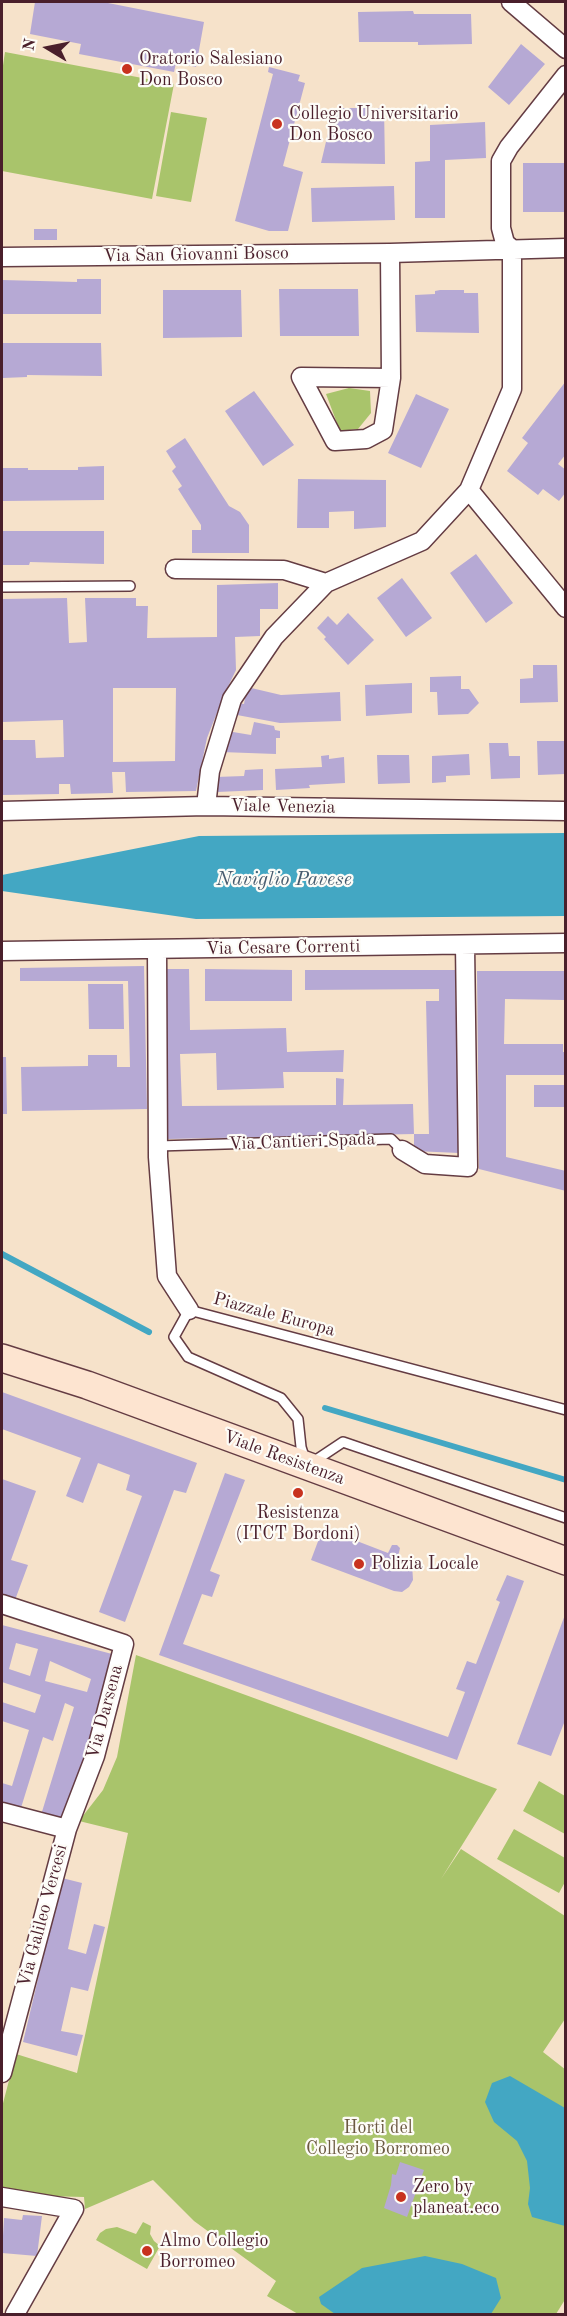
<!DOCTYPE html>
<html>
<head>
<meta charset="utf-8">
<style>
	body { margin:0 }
	#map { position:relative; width:567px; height:2316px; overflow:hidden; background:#f6e2ca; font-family:"Old Standard TT",serif }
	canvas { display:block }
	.frame { position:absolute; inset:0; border:3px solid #4a1f2b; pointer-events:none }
	.north { position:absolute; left:18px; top:18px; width:60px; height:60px; -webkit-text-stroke:4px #fdfcf7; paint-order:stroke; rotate:280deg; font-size:16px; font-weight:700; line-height:24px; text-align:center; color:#4a1f2b }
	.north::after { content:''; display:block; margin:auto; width:21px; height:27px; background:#4a1f2b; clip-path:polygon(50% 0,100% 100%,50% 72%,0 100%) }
</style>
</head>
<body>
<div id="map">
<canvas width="567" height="2316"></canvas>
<div class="frame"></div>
<div class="north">N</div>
</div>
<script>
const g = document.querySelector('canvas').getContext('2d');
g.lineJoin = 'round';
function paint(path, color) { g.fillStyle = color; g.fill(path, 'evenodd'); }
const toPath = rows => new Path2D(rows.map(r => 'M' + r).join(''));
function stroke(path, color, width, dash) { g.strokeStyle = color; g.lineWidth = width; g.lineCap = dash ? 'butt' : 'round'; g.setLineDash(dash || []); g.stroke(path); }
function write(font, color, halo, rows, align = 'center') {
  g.font = font + ' "Old Standard TT",serif'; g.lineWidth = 4.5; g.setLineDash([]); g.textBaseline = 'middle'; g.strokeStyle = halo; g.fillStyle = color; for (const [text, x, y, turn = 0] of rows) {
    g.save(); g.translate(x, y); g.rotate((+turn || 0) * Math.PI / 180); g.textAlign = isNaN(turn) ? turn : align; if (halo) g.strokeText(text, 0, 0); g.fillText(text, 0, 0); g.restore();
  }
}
const green = toPath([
	[5,52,174,84,152,199,2,171,2,72],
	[171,112,207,118,191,202,156,196],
	[349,388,370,391,371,413,358,429,340,431,326,394],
	[136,1655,358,1736,497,1789,441,1879,461,1849,565,1916,565,2019,543,2052,566,2070,566,2298,556,2314,298,2314,267,2296,276,2281,194,2221,153,2180,85,2209,84,2197,2,2195,2,2107,16,2054,77,2073,128,1833,79,1821,103,1790,117,1757],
	[539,1781,565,1796,565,1834,523,1811],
	[514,1829,565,1858,565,1882,559,1893,497,1859],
	[143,2222,151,2226,150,2234,154,2241,160,2246,147,2269,96,2240,100,2233,106,2229,117,2227,136,2234]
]);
const water = toPath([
	[565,833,565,916,196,919,2,891,2,875,199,836],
	[510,2076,565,2108,565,2226,532,2217,528,2204,530,2188,527,2161,517,2141,494,2122,485,2102,492,2083],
	[425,2256,462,2264,496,2278,501,2298,491,2314,335,2314,321,2304,319,2297,362,2268]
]);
const stream = toPath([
	[2,1254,149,1332],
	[325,1408,566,1480]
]);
const building = toPath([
	[35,2,103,2,204,22,196,67,176,63,174,72,79,54,81,44,30,34],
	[413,11,414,14,471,14,472,44,418,45,418,42,359,42,358,12],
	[521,44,545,64,509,105,488,87],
	[269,67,300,75,298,81,305,83,283,166,303,172,288,231,269,231,235,221,273,74,268,72],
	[334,108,384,108,385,164,321,163],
	[485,122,486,158,445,160,445,218,415,218,415,162,430,161,430,125],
	[523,163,566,163,566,212,523,212],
	[394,186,395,220,312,222,311,188],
	[34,229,57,229,57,240,34,240],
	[77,279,101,279,101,314,2,314,2,280,77,282],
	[279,289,358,289,359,336,280,336],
	[163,290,241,290,242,337,163,338],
	[440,290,464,290,464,293,478,293,479,333,416,332,415,295,435,294,435,291],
	[3,343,101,343,102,376,27,375,27,377,3,378],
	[566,381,566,454,558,464,566,470,566,492,559,501,543,489,538,495,507,471,528,443,522,438],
	[254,391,294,445,263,466,225,411],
	[416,394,449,409,421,468,388,453],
	[185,438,229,506,240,512,249,525,249,553,192,553,192,530,201,530,201,525,178,489,182,486,172,471,176,467,166,451],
	[104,466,104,500,3,501,2,468,28,468,28,470,78,470,78,467],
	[298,479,386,480,386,527,354,529,354,511,329,512,329,528,297,528],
	[2,531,104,531,104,564,30,562,29,565,3,565],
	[476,554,513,603,486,623,450,573],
	[402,578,432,618,406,637,377,598],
	[278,583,278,609,260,609,260,636,235,637,236,670,224,695,207,738,196,791,126,792,125,772,112,772,113,793,71,794,70,784,59,784,59,794,2,795,2,740,35,740,36,758,64,757,63,720,2,722,2,599,67,598,69,643,87,642,85,598,136,598,136,606,148,606,147,638,217,637,217,585],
	[113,688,176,688,175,761,113,762],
	[348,613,374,640,348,665,324,639,326,637,317,628,328,616,337,625],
	[533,665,557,665,558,702,520,703,520,679,533,678],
	[461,676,461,689,469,689,479,703,468,714,438,715,437,692,430,692,430,677],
	[412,683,412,713,366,716,365,685],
	[247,687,281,695,340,692,341,721,280,723,237,715,239,703,244,704],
	[254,722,274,726,275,730,280,731,280,738,276,738,276,754,221,752,227,731,251,735],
	[537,741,565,741,565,774,538,775],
	[489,743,508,743,509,756,520,756,520,778,491,779],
	[469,754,470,775,446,776,446,782,432,783,432,756],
	[329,755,329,759,344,757,345,783,309,785,310,788,276,790,275,769,322,767,321,756],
	[377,755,409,755,410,783,378,784],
	[263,769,263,790,217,792,216,777,244,776,245,770],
	[144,966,147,1109,22,1111,21,1067,88,1066,88,1055,117,1055,117,1067,130,1067,128,981,20,981,20,968],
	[165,969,189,969,190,1030,286,1028,287,1052,344,1050,343,1072,283,1072,284,1088,217,1090,216,1053,180,1054,182,1106,336,1105,336,1078,344,1079,343,1105,413,1104,414,1134,168,1139],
	[205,969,292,970,292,1001,205,1001],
	[305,970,455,970,459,1153,414,1151,414,1134,429,1134,426,1001,439,1001,439,989,305,990],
	[477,971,566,971,564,1000,505,999,504,1044,563,1044,563,1052,566,1052,566,1075,506,1075,506,1157,566,1171,566,1191,479,1169],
	[88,984,123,984,124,1029,89,1029],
	[2,1057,6,1057,7,1114,2,1114],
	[534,1085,565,1085,566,1107,534,1107],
	[2,1392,197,1463,186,1493,174,1490,125,1622,99,1612,142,1496,126,1490,130,1475,98,1463,83,1503,66,1496,81,1458,2,1429],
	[225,1473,245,1480,210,1571,220,1575,212,1597,202,1594,183,1644,448,1737,465,1692,456,1689,467,1661,476,1664,500,1602,496,1600,507,1575,524,1581,457,1760,159,1655],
	[2,1479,36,1491,11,1560,28,1565,15,1600,2,1595],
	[323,1528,388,1553,392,1545,397,1545,400,1548,398,1557,412,1564,413,1580,409,1587,402,1592,394,1591,311,1560],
	[566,1612,566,1718,551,1756,517,1744],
	[2,1625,112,1654,99,1714,66,1820,41,1815,74,1707,65,1703,53,1741,43,1737,20,1811,2,1806,2,1783,12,1786,29,1730,2,1721,2,1702,35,1713,41,1695,2,1682],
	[16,1643,38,1649,30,1676,9,1669],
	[50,1661,91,1679,87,1692,45,1681],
	[62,1878,82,1883,68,1949,86,1954,94,1924,105,1927,88,1991,71,1987,61,2031,83,2035,77,2056,23,2042],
	[400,2162,424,2170,407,2217,384,2208,391,2185,392,2174,396,2175],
	[23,2215,42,2216,37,2256,2,2253,4,2218,22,2220]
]);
const lane = toPath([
	[2,587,130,586],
	[158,1146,391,1139,402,1150],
	[566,1410,189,1310,174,1337,188,1357,281,1398,298,1419,301,1447,307,1466,343,1442,566,1518]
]);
const street = toPath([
	[511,2,566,49],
	[512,249,512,389,469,490,566,608],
	[512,249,505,243,501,228,501,161,509,147,566,75],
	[390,253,391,378,383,430,366,439,335,441,301,377,391,378],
	[2,257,390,253,566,248],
	[175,569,284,570,326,583],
	[206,806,210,771,232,699,274,637,326,583,422,541,469,490],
	[2,811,206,806,566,811],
	[157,949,158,1157,167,1276,189,1310],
	[2,951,566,943],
	[402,1150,425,1164,468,1167,465,945],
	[2,1604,124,1644,95,1756,67,1829,2,2073],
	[2,1812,67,1829],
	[2,2197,74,2209,15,2314]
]);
const secondary = toPath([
	[2,1358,87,1385,566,1561]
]);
const markers = [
	[127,69,6,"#c8321e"],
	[277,124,6,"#c8321e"],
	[298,1493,6,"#c8321e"],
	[359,1564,6,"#c8321e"],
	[401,2197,6,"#c8321e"],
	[147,2251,6,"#c8321e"]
];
const poiNames = [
	["Oratorio Salesiano",139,59],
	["Don Bosco",139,80],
	["Collegio Universitario",289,114],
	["Don Bosco",289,135],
	["Resistenza",298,1513,"center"],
	["(ITCT Bordoni)",298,1534,"center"],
	["Polizia Locale",371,1564],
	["Zero by",413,2187],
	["planeat.eco",413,2208],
	["Almo Collegio",159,2241],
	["Borromeo",159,2262]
];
const streetNames = [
	["Via San Giovanni Bosco",196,255,-1],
	["Viale Venezia",283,807,1],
	["Via Cesare Correnti",283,948,-1],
	["Via Cantieri Spada",302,1142,-2],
	["Piazzale Europa",274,1315,15],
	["Viale Resistenza",284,1458,20],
	["Via Darsena",105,1712,-75],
	["Via Galileo Vercesi",43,1916,-75]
];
const parkNames = [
	["Horti del",378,2128],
	["Collegio Borromeo",378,2149]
];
const waterNames = [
	["Naviglio Pavese",284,880]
];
paint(green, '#a9c46b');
paint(water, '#43a7c3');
stroke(stream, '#43a7c3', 6);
paint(building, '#b6a9d4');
stroke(lane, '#643c43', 12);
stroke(street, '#643c43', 21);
stroke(secondary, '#643c43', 30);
stroke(lane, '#fff', 9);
stroke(street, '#fff', 18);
stroke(secondary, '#fde4d0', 27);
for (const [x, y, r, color] of markers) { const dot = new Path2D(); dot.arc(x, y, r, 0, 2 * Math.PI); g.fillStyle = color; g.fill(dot); stroke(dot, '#fdfcf7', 2); }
write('18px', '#4a1f2b', '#fdfcf7', poiNames, 'left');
write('18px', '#4a1f2b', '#fdfcf7', streetNames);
write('18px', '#6b5941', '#fdfcf7', parkNames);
write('italic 20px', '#475c6f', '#fdfcf7', waterNames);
</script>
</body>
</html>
